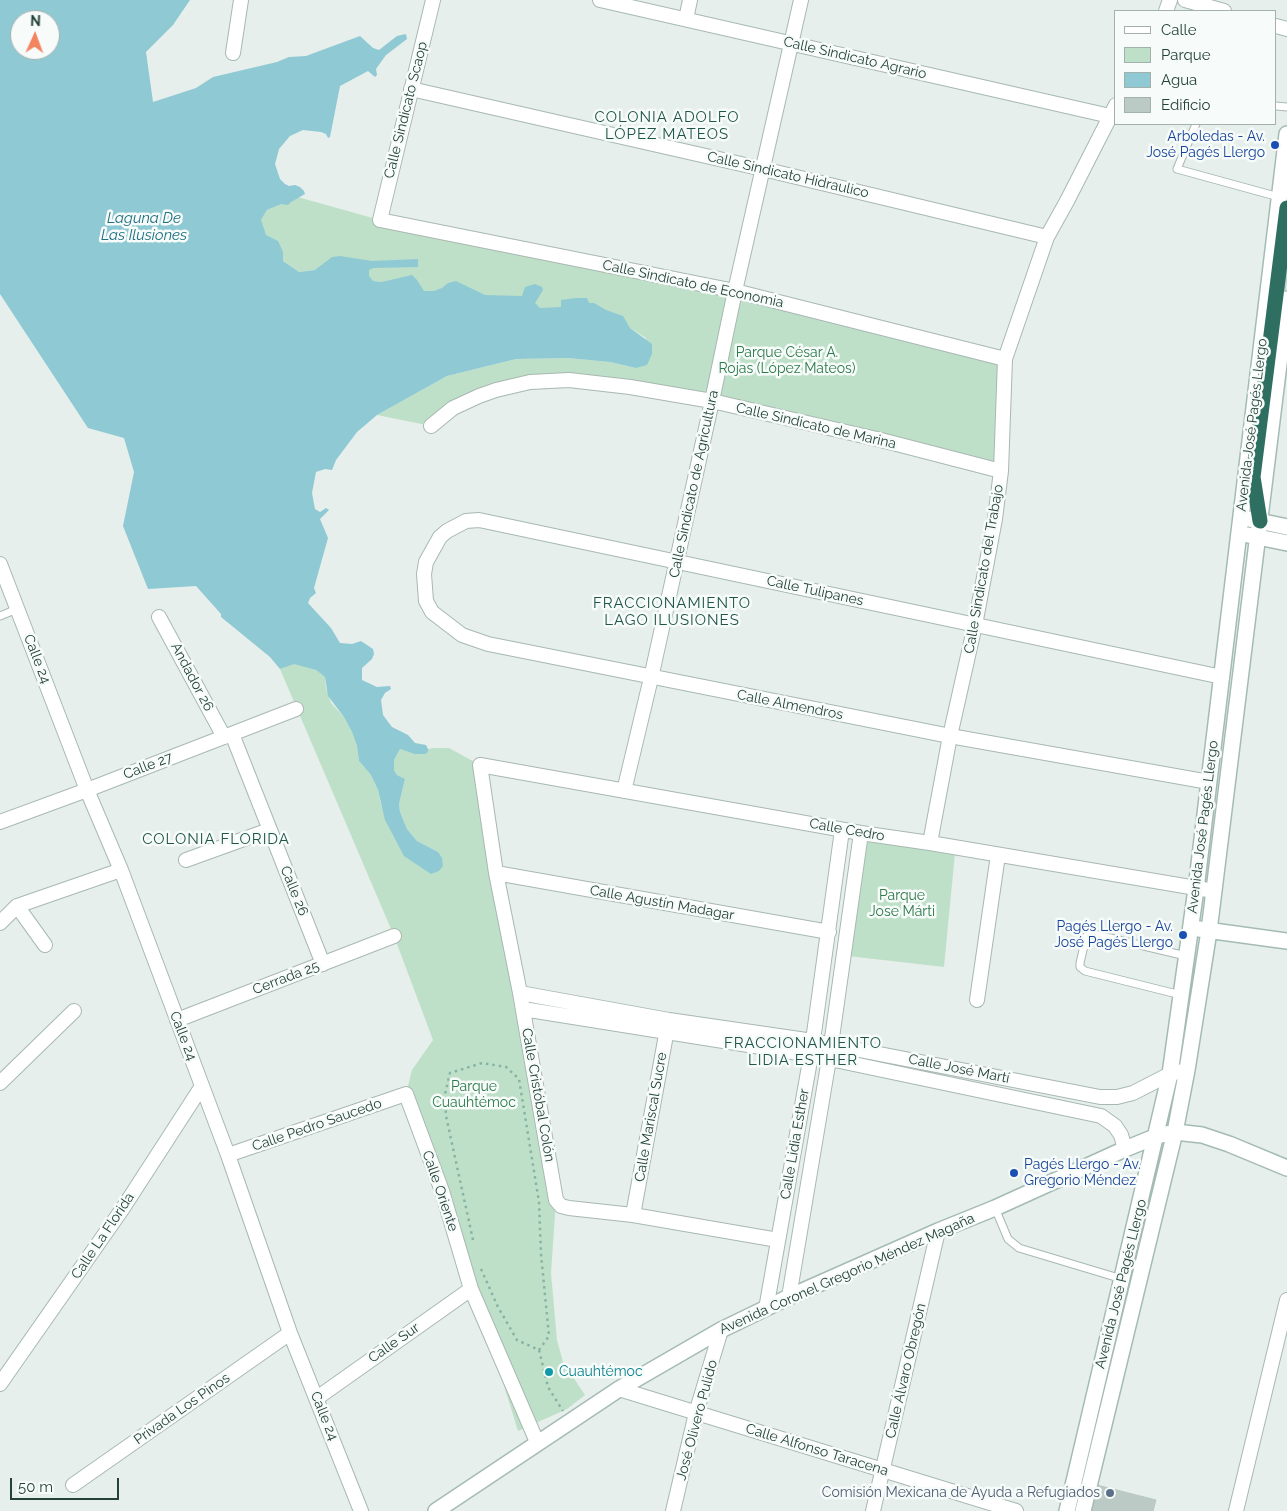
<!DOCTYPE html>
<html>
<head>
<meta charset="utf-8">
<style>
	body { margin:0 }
	#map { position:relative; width:1287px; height:1511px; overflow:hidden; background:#e6efeb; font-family:Raleway,sans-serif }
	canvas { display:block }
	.legend { position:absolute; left:1114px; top:10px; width:162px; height:115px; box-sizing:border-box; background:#f7fbf9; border:1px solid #a3b1ad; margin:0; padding:6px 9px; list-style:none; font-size:15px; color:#24423a }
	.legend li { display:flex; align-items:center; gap:10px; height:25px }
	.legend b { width:25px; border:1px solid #a3b1ad }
	.north { position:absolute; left:10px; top:10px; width:50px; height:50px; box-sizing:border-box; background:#f7fbf9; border:1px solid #a3b1ad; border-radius:50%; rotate:2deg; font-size:14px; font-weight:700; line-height:20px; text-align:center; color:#24423a }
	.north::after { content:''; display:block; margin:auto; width:18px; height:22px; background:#f4845f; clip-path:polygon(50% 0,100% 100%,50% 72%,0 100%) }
	.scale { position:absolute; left:10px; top:1478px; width:109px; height:22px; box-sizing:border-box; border:2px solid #24423a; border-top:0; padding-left:6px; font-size:15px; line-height:18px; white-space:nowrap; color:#24423a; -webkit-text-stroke:4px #f7fbf9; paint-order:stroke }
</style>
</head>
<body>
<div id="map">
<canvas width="1287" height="1511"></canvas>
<ul class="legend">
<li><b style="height:6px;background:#fff"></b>Calle</li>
<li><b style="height:14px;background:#bfe0c8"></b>Parque</li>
<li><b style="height:14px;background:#8ec9d4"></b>Agua</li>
<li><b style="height:14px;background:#bbcac4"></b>Edificio</li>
</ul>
<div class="north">N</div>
<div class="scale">50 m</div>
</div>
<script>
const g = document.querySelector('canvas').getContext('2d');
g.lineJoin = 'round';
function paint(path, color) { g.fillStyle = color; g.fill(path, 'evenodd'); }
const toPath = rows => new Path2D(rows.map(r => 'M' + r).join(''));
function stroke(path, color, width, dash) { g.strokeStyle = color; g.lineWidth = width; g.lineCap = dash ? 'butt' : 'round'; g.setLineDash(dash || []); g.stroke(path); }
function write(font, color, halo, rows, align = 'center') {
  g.font = font + ' Raleway,sans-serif'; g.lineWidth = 5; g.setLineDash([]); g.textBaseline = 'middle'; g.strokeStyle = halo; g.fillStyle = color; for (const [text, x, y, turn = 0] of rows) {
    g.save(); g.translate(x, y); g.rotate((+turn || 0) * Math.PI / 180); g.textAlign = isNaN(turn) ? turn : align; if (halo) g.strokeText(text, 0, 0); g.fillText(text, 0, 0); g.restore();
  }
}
const green = toPath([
	[287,194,380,220,735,291,1005,359,1001,471,630,387,513,386,431,426,377,415,447,376,516,359,568,358,610,362,636,368,646,338,630,328,622,316,540,308,456,289,442,293,424,291,401,284,373,281,315,270,299,272,283,261,261,228,261,220,267,210,272,208],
	[294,663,316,670,325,677,326,688,331,703,344,717,352,732,357,746,359,761,371,775,378,790,381,804,394,837,438,852,417,841,407,829,400,812,399,804,405,779,397,775,394,770,394,760,400,749,411,752,428,752,428,749,434,748,449,748,480,765,556,1200,551,1273,557,1340,563,1362,585,1395,567,1409,518,1431,465,1259,406,1094,412,1070,433,1040,394,936,280,669],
	[862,839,955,853,944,967,848,956]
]);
const water = toPath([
	[0,0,190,0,173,25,146,52,153,102,196,88,213,77,277,62,289,57,306,56,360,36,373,48,379,50,397,36,406,34,407,39,386,55,376,69,377,75,375,77,368,71,340,86,330,137,328,138,326,134,321,132,303,130,290,136,279,149,275,164,280,179,285,184,289,186,295,185,300,187,304,191,305,194,291,202,288,205,281,204,267,210,261,220,266,235,278,241,283,252,283,261,299,272,315,270,332,257,340,256,372,261,418,259,418,267,373,268,369,270,369,276,373,281,382,282,412,275,417,280,424,291,434,291,442,288,448,283,456,281,485,295,522,296,525,287,535,284,542,287,543,290,535,303,540,308,561,307,561,300,576,298,587,298,589,303,594,303,606,310,623,316,630,328,652,344,652,354,647,365,636,368,610,362,568,358,516,359,447,376,377,415,357,432,336,460,332,470,325,469,316,472,312,493,315,509,320,512,326,508,329,510,320,519,328,538,314,588,316,593,310,598,308,603,331,628,340,643,352,644,361,641,373,649,374,654,372,659,362,668,362,680,377,687,390,686,391,689,385,693,381,700,383,715,392,727,408,735,415,743,426,745,428,749,428,752,425,754,415,754,400,749,394,760,394,770,397,775,405,779,399,804,400,812,407,829,417,841,438,852,442,858,443,866,439,871,431,874,404,856,385,820,378,790,371,775,359,761,357,746,352,732,344,717,328,696,325,677,316,670,294,664,280,669,270,657,221,617,221,614,196,586,148,589,123,526,134,472,124,438,88,428,0,294],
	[20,20,50,20,50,50,20,50]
]);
const building = toPath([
	[1097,1485,1156,1500,1153,1511,1090,1511,1097,1485]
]);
const path = toPath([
	[473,1240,446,1116,445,1094,450,1073,482,1063,506,1067,519,1079,539,1202,541,1254,549,1336,539,1350],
	[481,1269,498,1307,517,1340,539,1350,548,1387,563,1411]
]);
const lane = toPath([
	[1276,106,1287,107],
	[1196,124,1177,169,1279,197],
	[0,616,17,609],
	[1181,995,1085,971,1080,967,1080,963,1086,937,1089,933,1186,956],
	[995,1208,1008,1239,1019,1248,1122,1279]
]);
const street = toPath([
	[433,0,380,220,735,291,1005,359],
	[600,0,1110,116],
	[1185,0,1224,11],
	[1166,11,1170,0],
	[686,19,690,0],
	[1276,26,1287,29],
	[233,53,241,0],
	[411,89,763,169,1047,237],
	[431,426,453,408,479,396,496,390,530,382,569,380,630,387,712,401,881,440,1001,471],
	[0,564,87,790,121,870,228,1155,290,1333,361,1511],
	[159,617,224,737],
	[232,734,323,964],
	[1209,782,950,736,488,644,462,635,432,612,426,601,424,574,426,562,440,537,447,531,466,521,479,520,1222,677],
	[624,791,651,678,712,401,735,291,801,0],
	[0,822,87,790,296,709],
	[930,843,950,736,975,625,995,519,1001,471,1005,359,1047,237,1067,201,1116,105],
	[186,860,269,830],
	[496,873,829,932],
	[17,906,45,945],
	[0,923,17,906,121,870],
	[520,993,669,1020,813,1041,1100,1097,1117,1097,1133,1093,1170,1074,1187,1070],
	[977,1000,998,855],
	[523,1009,811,1055,1101,1116,1115,1126,1121,1135,1125,1149],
	[177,1020,394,936],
	[0,1083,74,1011],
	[228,1155,406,1094,442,1191,471,1289,537,1442],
	[633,1215,668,1024],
	[778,1240,633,1215,569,1208,561,1206,556,1200,520,993,496,873,480,765,861,833,930,843,1214,891],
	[789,1297,829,1059,861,833],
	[766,1309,811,1055,842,830],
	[0,1384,123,1208,202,1086],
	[619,1389,1016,1511],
	[317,1398,471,1289],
	[73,1485,290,1333],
	[673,1511,696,1413,721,1330],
	[873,1511,938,1231],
	[1236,1511,1287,1300]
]);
const secondary = toPath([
	[1249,519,1287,527],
	[1248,535,1287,543],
	[1199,929,1287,941],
	[436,1511,619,1389,721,1330,789,1297,938,1231,995,1208,1125,1149,1157,1136,1175,1132,1202,1135,1229,1144,1287,1168],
	[1067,1511,1170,1074,1196,889,1287,134],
	[1083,1511,1175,1132,1187,1070,1209,931,1287,299]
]);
const highway = toPath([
	[1260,521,1253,477,1287,208]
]);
const markers = [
	[1275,145,5,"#1a4fb4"],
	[1183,935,5,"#1a4fb4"],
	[1014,1173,5,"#1a4fb4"],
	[549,1372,5,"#0f9aa8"],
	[1110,1493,5,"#5c6f8a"]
];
const streetNames = [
	["Calle Sindicato Agrario",855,58,13],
	["Calle Sindicato Scaop",406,110,-76],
	["Calle Sindicato Hidraulico",788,175,13],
	["Calle Sindicato de Economia",693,284,12],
	["Avenida José Pagés Llergo",1252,425,-83],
	["Calle Sindicato de Marina",816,426,13],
	["Calle Sindicato de Agricultura",694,484,-78],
	["Calle Sindicato del Trabajo",984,569,-80],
	["Calle Tulipanes",815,591,12],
	["Calle 24",37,659,69],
	["Andador 26",192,677,62],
	["Calle Almendros",790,705,11],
	["Calle 27",148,766,-21],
	["Avenida José Pagés Llergo",1203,827,-83],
	["Calle Cedro",847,830,10],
	["Calle 26",294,891,68],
	["Calle Agustín Madagar",662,903,10],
	["Cerrada 25",286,978,-21],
	["Calle 24",183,1036,69],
	["Calle José Martí",959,1069,11],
	["Calle Cristóbal Colón",538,1095,80],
	["Calle Mariscal Sucre",651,1117,-80],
	["Calle Pedro Saucedo",317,1125,-19],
	["Calle Lidia Esther",795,1144,-80],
	["Calle Oriente",440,1191,71],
	["Calle La Florida",103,1236,-56],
	["Avenida Coronel Gregorio Méndez Magaña",847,1274,-24],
	["Avenida José Pagés Llergo",1121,1284,-76],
	["Calle Sur",394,1343,-35],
	["Calle Álvaro Obregón",906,1371,-77],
	["Privada Los Pinos",182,1409,-35],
	["Calle 24",324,1416,68],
	["José Olivero Pulido",697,1420,-75],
	["Calle Alfonso Taracena",817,1450,17]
];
const transitNames = [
	["Arboledas - Av.",1265,137],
	["José Pagés Llergo",1265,153],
	["Pagés Llergo - Av.",1173,927],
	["José Pagés Llergo",1173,943],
	["Pagés Llergo - Av.",1024,1165,"left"],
	["Gregorio Méndez",1024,1181,"left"]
];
const parkNames = [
	["Parque César A.",787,353],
	["Rojas (López Mateos)",787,369],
	["Parque",902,896],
	["Jose Márti",902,912],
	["Parque",474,1087],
	["Cuauhtémoc",474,1103]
];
const cultureNames = [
	["Cuauhtémoc",559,1372]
];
const serviceNames = [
	["Comisión Mexicana de Ayuda a Refugiados",1100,1493]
];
const neighbourhoodNames = [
	["COLONIA ADOLFO",667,117],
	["LÓPEZ MATEOS",667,134],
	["FRACCIONAMIENTO",672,603],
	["LAGO ILUSIONES",672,620],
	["COLONIA FLORIDA",216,839],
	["FRACCIONAMIENTO",803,1043],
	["LIDIA ESTHER",803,1060]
];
const waterNames = [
	["Laguna De",144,218],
	["Las Ilusiones",144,235]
];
paint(green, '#bfe0c8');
paint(water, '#8ec9d4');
paint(building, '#bbcac4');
stroke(building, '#b8c9c2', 1);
stroke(lane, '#a8b8b2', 9);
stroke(street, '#a8b8b2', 16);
stroke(secondary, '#a4bbb3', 18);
stroke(highway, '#c2cac8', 18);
stroke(path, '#86b3a5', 2.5, [2.5, 4]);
stroke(lane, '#fff', 7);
stroke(street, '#fff', 14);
stroke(secondary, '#fff', 15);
stroke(highway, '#2f6f62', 15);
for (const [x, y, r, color] of markers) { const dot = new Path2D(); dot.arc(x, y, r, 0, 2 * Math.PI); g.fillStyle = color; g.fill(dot); stroke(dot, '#f7fbf9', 2); }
write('14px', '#24423a', '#f7fbf9', streetNames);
write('14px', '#164399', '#f7fbf9', transitNames, 'right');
write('14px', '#2d7a4b', '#f7fbf9', parkNames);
write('14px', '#0d838f', '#f7fbf9', cultureNames, 'left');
write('14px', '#4e5e75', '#f7fbf9', serviceNames, 'right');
g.letterSpacing = '1px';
write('15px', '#1f5548', '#f7fbf9', neighbourhoodNames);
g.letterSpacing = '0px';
write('italic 15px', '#1c6f80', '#f7fbf9', waterNames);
</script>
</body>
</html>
